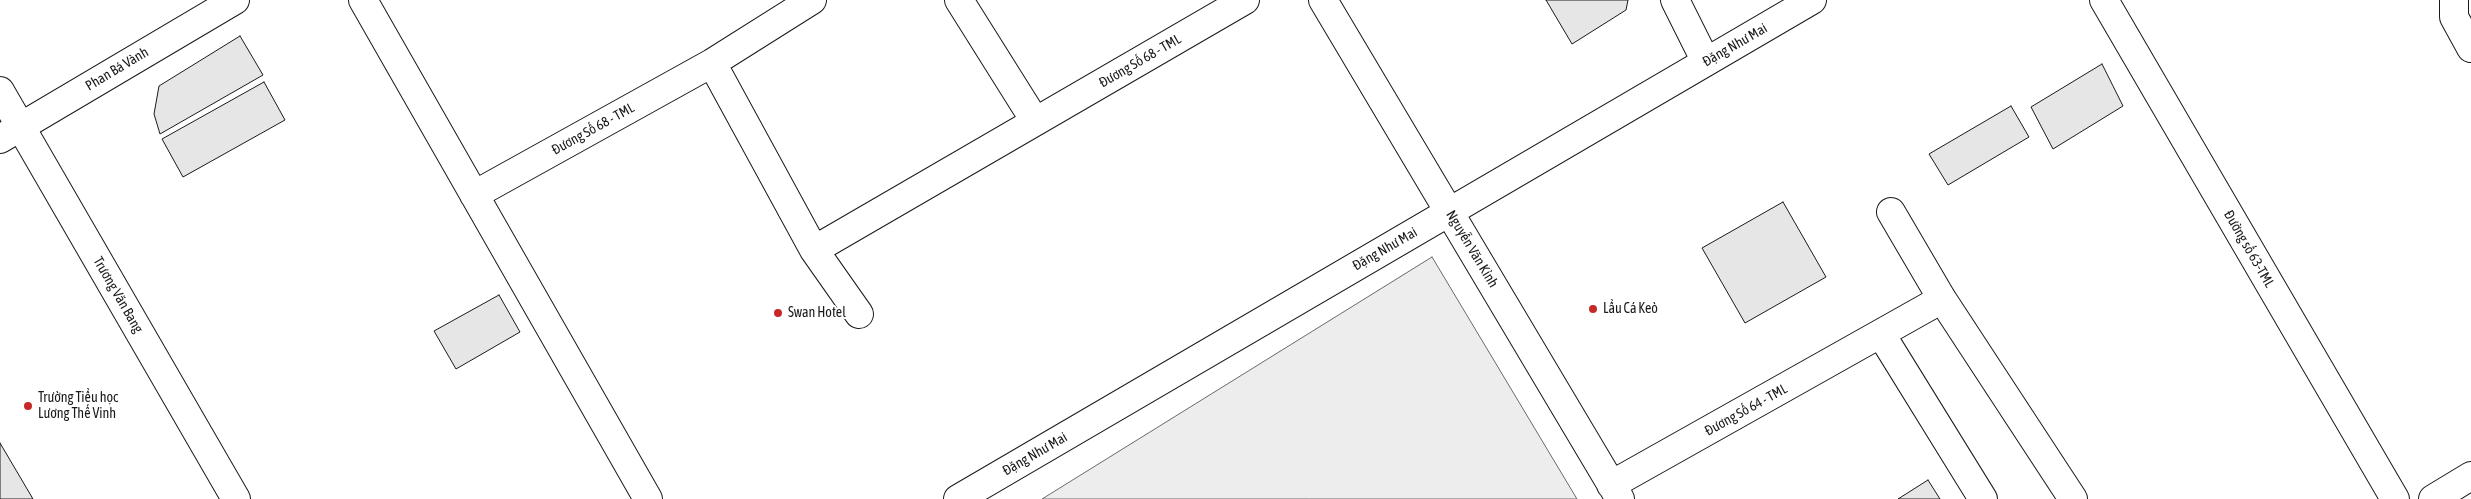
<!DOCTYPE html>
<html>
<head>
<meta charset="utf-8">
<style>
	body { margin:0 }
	canvas { display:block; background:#fff }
</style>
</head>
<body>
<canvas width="2471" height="499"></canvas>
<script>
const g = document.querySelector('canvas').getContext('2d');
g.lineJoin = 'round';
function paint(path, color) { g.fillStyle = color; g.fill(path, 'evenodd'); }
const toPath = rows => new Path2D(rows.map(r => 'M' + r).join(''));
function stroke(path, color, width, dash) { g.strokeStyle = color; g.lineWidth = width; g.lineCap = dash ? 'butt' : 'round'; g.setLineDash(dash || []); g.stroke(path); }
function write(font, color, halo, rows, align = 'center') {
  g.font = font + ' "Asap Condensed",sans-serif'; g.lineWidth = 4; g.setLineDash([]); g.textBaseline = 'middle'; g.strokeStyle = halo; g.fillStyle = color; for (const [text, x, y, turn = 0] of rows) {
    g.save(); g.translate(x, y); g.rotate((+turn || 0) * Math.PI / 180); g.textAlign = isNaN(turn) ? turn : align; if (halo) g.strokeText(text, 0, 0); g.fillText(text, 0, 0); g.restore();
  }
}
const built = toPath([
	[1432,257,1577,499,1042,499,1432,257]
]);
const building = toPath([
	[1546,0,1628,0,1626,10,1572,44,1546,0],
	[240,36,263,75,160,134,154,114,159,86,240,36],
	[2102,64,2123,106,2053,149,2031,107,2102,64],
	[264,82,285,120,183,177,162,139,264,82],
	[2011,106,2029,137,1948,185,1929,154,2011,106],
	[1783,202,1826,277,1745,323,1702,248,1783,202],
	[499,295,520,332,456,369,434,331,499,295],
	[0,443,33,499,0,499,0,443],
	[1928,480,1940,499,1898,499,1928,480]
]);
const minor = toPath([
	[363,0,648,499],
	[959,0,1035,121],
	[1323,0,1620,499],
	[1675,0,1706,62],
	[2104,0,2395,499],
	[2454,0,2454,17,2471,48],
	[712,63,814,250,859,314],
	[0,139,235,0],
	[474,195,712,63,812,0],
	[1891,212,1942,299,2073,499],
	[814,250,1245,0],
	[1881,334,1983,499],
	[1611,485,1942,299],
	[958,499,1812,0],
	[2433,499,2471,476]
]);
const tertiary = toPath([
	[0,91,236,499]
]);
const markers = [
	[1593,309,5,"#c62828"],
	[778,313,5,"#c62828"],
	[28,406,5,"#c62828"]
];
const streetNames = [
	["Đặng Như Mai",1735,45,-30],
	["Đương Số 68 - TML",1140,61,-30],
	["Phan Bá Vành",117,69,-31],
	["Đương Số 68 - TML",593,129,-29],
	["Đặng Như Mai",1385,249,-30],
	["Nguyễn Văn Kỉnh",1472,249,59],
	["Đường số 63-TML",2249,249,60],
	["Trương Văn Bang",118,295,60],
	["Đương Số 64 - TML",1746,410,-29],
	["Đặng Như Mai",1035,454,-30]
];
const poiNames = [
	["Lẩu Cá Keò",1603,309],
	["Swan Hotel",788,313],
	["Trường Tiểu học",38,398],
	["Lương Thế Vinh",38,414]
];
paint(built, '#ededed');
stroke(built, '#6a6a6a', 1);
paint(building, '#e6e6e6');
stroke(building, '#1a1a1a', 1);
stroke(minor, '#1a1a1a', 30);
stroke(tertiary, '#1a1a1a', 30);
stroke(minor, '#fff', 28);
stroke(tertiary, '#fff', 28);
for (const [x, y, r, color] of markers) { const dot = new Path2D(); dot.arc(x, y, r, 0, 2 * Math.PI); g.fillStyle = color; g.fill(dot); stroke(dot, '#fff', 2); }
write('14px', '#1a1a1a', '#fff', streetNames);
write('14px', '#1a1a1a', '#fff', poiNames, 'left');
</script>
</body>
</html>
